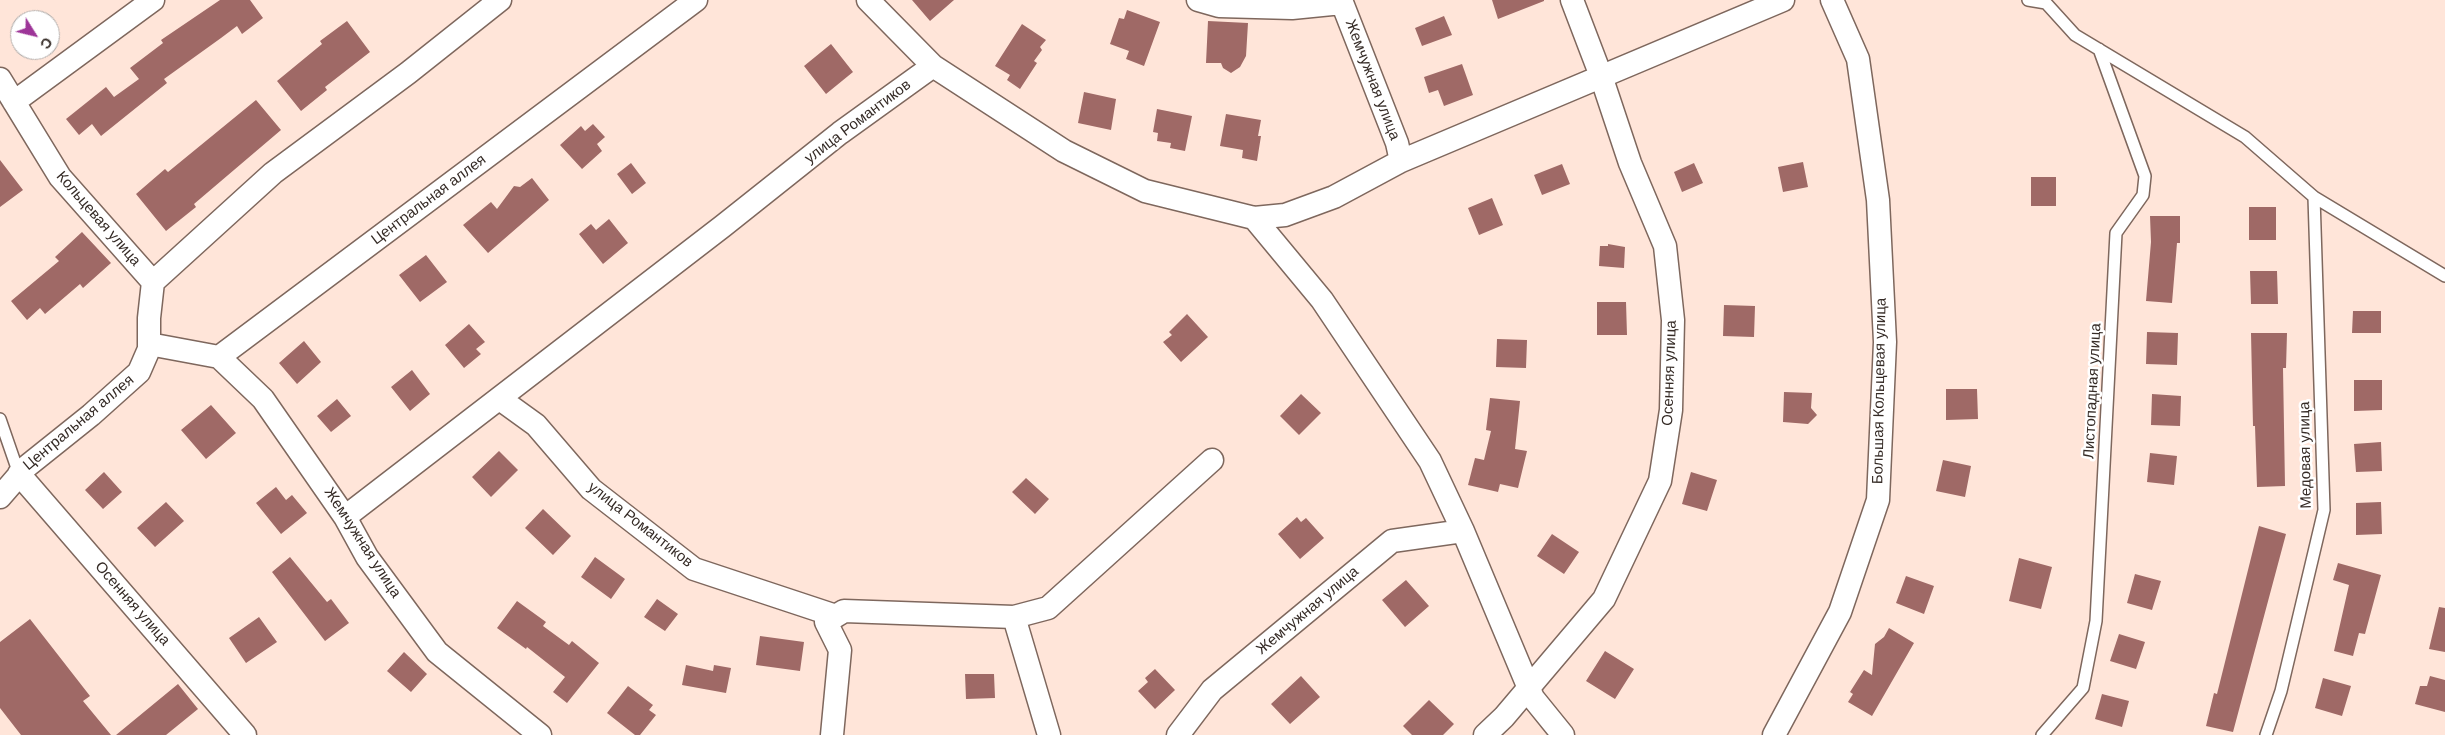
<!DOCTYPE html>
<html>
<head>
<meta charset="utf-8">
<style>
	body { margin:0 }
	#map { position:relative; width:2445px; height:735px; overflow:hidden; background:#ffe5d9; font-family:"DM Sans",sans-serif }
	canvas { display:block }
	.north { position:absolute; left:10px; top:10px; width:50px; height:50px; box-sizing:border-box; background:#fff; border:1px solid #aeaaa8; border-radius:50%; rotate:126deg; font-size:14px; font-weight:700; line-height:20px; text-align:center; color:#352b26 }
	.north::after { content:''; display:block; margin:auto; width:18px; height:22px; background:#9d3598; clip-path:polygon(50% 0,100% 100%,50% 72%,0 100%) }
</style>
</head>
<body>
<div id="map">
<canvas width="2445" height="735"></canvas>
<div class="north">С</div>
</div>
<script>
const g = document.querySelector('canvas').getContext('2d');
g.lineJoin = 'round';
function paint(path, color) { g.fillStyle = color; g.fill(path, 'evenodd'); }
const toPath = rows => new Path2D(rows.map(r => 'M' + r).join(''));
function stroke(path, color, width, dash) { g.strokeStyle = color; g.lineWidth = width; g.lineCap = dash ? 'butt' : 'round'; g.setLineDash(dash || []); g.stroke(path); }
function write(font, color, halo, rows, align = 'center') {
  g.font = font + ' "DM Sans",sans-serif'; g.lineWidth = 5; g.setLineDash([]); g.textBaseline = 'middle'; g.strokeStyle = halo; g.fillStyle = color; for (const [text, x, y, turn = 0] of rows) {
    g.save(); g.translate(x, y); g.rotate((+turn || 0) * Math.PI / 180); g.textAlign = isNaN(turn) ? turn : align; if (halo) g.strokeText(text, 0, 0); g.fillText(text, 0, 0); g.restore();
  }
}
const building = toPath([
	[220,0,250,0,263,18,242,34,237,26,221,38,164,79,167,83,101,136,92,124,79,135,66,119,106,87,114,97,139,79,130,68,163,43,161,40],
	[912,0,954,0,930,21],
	[1492,0,1544,0,1544,1,1498,19],
	[1127,10,1160,22,1144,66,1126,59,1129,51,1110,44,1119,18,1124,19],
	[1444,16,1452,35,1422,46,1415,28],
	[347,21,370,52,325,87,327,90,301,111,277,81,322,44,320,41],
	[1208,21,1248,23,1246,56,1240,67,1231,73,1223,68,1221,63,1206,63],
	[1022,24,1046,40,1040,47,1042,50,1034,61,1037,63,1020,89,1007,80,1010,75,995,66],
	[831,44,853,72,826,94,804,66],
	[1462,64,1473,95,1444,106,1438,90,1429,93,1424,77],
	[1084,92,1116,99,1111,130,1078,123],
	[256,100,281,130,194,204,196,207,166,231,136,194,165,169,168,172],
	[1157,109,1192,116,1185,151,1170,148,1171,143,1157,141,1158,133,1153,132],
	[1226,114,1261,120,1258,136,1261,136,1257,161,1242,158,1243,150,1220,146],
	[593,124,605,137,597,144,602,151,582,169,560,145,581,126,585,131],
	[0,160,23,190,0,207],
	[1803,162,1808,187,1783,192,1778,167],
	[631,163,646,183,632,194,617,174],
	[1694,163,1703,183,1682,192,1674,172],
	[1562,164,1570,184,1542,195,1534,175],
	[2031,177,2056,177,2056,206,2031,206],
	[532,178,549,200,488,253,463,225,491,202,497,209,514,186,520,187],
	[1492,198,1503,225,1479,235,1468,208],
	[2249,207,2276,207,2276,240,2249,240],
	[2150,216,2180,216,2180,243,2177,243,2172,303,2146,301,2151,242],
	[609,219,628,243,603,264,579,234,591,224,596,230],
	[82,232,111,263,83,288,80,284,45,314,40,308,27,320,11,301,59,261,55,257],
	[1608,244,1625,247,1624,268,1599,266,1600,246,1608,246],
	[426,255,447,282,420,302,399,275],
	[2250,271,2277,271,2278,304,2251,304],
	[1597,302,1626,302,1627,335,1597,335],
	[1724,305,1755,306,1754,337,1723,336],
	[2353,311,2381,311,2381,333,2352,333],
	[1187,314,1208,337,1181,362,1163,342,1172,335,1169,332],
	[469,324,485,342,476,349,481,354,464,368,445,345],
	[2147,332,2178,333,2177,365,2146,364],
	[2251,333,2287,333,2286,368,2283,368,2285,486,2257,487,2255,426,2253,426],
	[1497,339,1527,340,1526,368,1496,367],
	[304,341,321,362,297,384,279,363],
	[412,370,430,394,410,411,391,387],
	[2354,380,2382,380,2382,410,2354,411],
	[1946,389,1977,389,1978,419,1946,420],
	[1784,392,1812,393,1811,408,1817,415,1808,424,1783,422],
	[1301,394,1321,413,1299,435,1280,416],
	[2152,394,2181,396,2180,426,2151,425],
	[1490,398,1520,401,1515,449,1527,451,1518,488,1500,484,1498,492,1468,485,1475,458,1484,460,1491,431,1486,430],
	[337,399,351,416,331,432,317,416],
	[211,405,236,433,206,459,181,430],
	[2381,442,2382,471,2356,472,2354,444],
	[499,451,518,470,491,497,472,477],
	[2150,453,2177,456,2174,485,2147,482],
	[1943,460,1971,466,1965,497,1936,491],
	[104,472,122,492,103,509,85,490],
	[1691,472,1717,480,1707,511,1682,504],
	[1026,478,1049,499,1035,514,1012,492],
	[276,487,286,500,292,495,307,513,281,534,256,503],
	[166,502,184,521,155,547,137,528],
	[2381,502,2382,534,2356,535,2356,503],
	[543,509,571,536,553,555,525,528],
	[1297,517,1301,522,1306,518,1324,538,1300,559,1278,534],
	[2259,526,2286,534,2233,732,2206,726,2214,693,2217,694],
	[1552,534,1579,552,1564,574,1537,556],
	[290,557,327,602,331,599,349,623,325,641,272,572],
	[595,557,625,579,611,599,581,577],
	[2019,558,2052,567,2041,609,2009,601],
	[2338,563,2381,575,2365,634,2359,633,2353,656,2334,651,2349,585,2333,580],
	[2135,574,2161,581,2152,610,2127,603],
	[1906,576,1934,586,1924,614,1896,603],
	[1406,580,1429,606,1405,627,1382,600],
	[657,599,678,614,665,631,644,617],
	[517,601,546,622,543,626,569,645,572,641,599,663,567,703,553,692,565,677,527,647,526,649,497,628],
	[2439,607,2445,608,2445,652,2429,649],
	[259,617,277,642,246,663,229,638],
	[30,619,90,696,83,701,111,735,21,735,0,708,0,642],
	[1889,628,1914,643,1872,716,1848,702,1853,694,1850,692,1864,670,1872,675,1875,644,1884,637],
	[2119,634,2145,642,2136,669,2110,661],
	[760,636,804,642,800,671,756,665],
	[1605,651,1634,669,1615,699,1586,681],
	[404,652,427,674,411,692,387,671],
	[686,665,713,671,714,665,731,668,726,693,682,685],
	[1155,669,1175,690,1155,709,1138,691,1148,682,1145,678],
	[965,674,994,674,995,698,966,699],
	[1301,676,1320,697,1290,724,1271,704],
	[2430,676,2445,680,2445,712,2415,704,2420,686,2427,686],
	[2323,678,2351,686,2342,716,2315,708],
	[178,684,198,709,166,735,116,735],
	[628,686,653,705,649,710,656,715,640,735,635,735,607,713],
	[2102,694,2129,701,2122,727,2095,719],
	[1429,700,1454,724,1443,735,1412,735,1403,726]
]);
const service = toPath([
	[2028,0,2046,3,2075,35,2245,137,2314,197,2445,276],
	[0,419,19,474],
	[2042,735,2083,688,2096,621,2116,233,2143,195,2145,176,2099,49],
	[2266,735,2281,691,2324,510,2314,197]
]);
const minor = toPath([
	[868,0,933,66],
	[1198,0,1219,6,1292,8,1342,3],
	[1341,0,1397,143,1401,161],
	[0,79,60,177,153,282],
	[14,102,153,0],
	[1254,218,1322,300,1430,461,1463,531,1533,698,1563,735],
	[149,344,219,357,696,0],
	[219,357,263,399,345,517,367,557,437,652,540,735],
	[500,399,536,425,591,489,694,569,836,616],
	[19,474,245,735],
	[0,497,26,467,91,415,139,372,149,349,149,318,153,282,273,173,408,73,500,0],
	[345,517,723,226,840,133,933,66,1064,151,1145,191,1254,218,1285,215,1334,197,1401,161,1783,0],
	[1014,617,1049,735],
	[832,735,840,650,826,622,844,611,1014,617,1048,608,1212,460],
	[1178,735,1212,690,1392,541,1463,531],
	[1485,735,1504,717,1604,599,1660,481,1671,410,1673,320,1665,246,1630,163,1601,76,1572,0],
	[1774,735,1840,612,1878,500,1885,342,1878,200,1858,59,1832,0]
]);
const streetNames = [
	["Жемчужная улица",1372,80,69],
	["улица Романтиков",858,122,-37],
	["Центральная аллея",429,200,-37],
	["Кольцевая улица",98,219,49],
	["Осенняя улица",1670,373,-88],
	["Большая Кольцевая улица",1880,391,-89],
	["Листопадная улица",2093,391,-87],
	["Центральная аллея",79,423,-40],
	["Медовая улица",2306,455,-91],
	["улица Романтиков",640,525,38],
	["Жемчужная улица",362,543,57],
	["Осенняя улица",132,604,49],
	["Жемчужная улица",1308,611,-40]
];
paint(building, '#9f6966');
stroke(service, '#7e675d', 14);
stroke(minor, '#7e675d', 25);
stroke(service, '#fff', 11);
stroke(minor, '#fff', 22);
write('15px', '#352b26', '#fff', streetNames);
</script>
</body>
</html>
